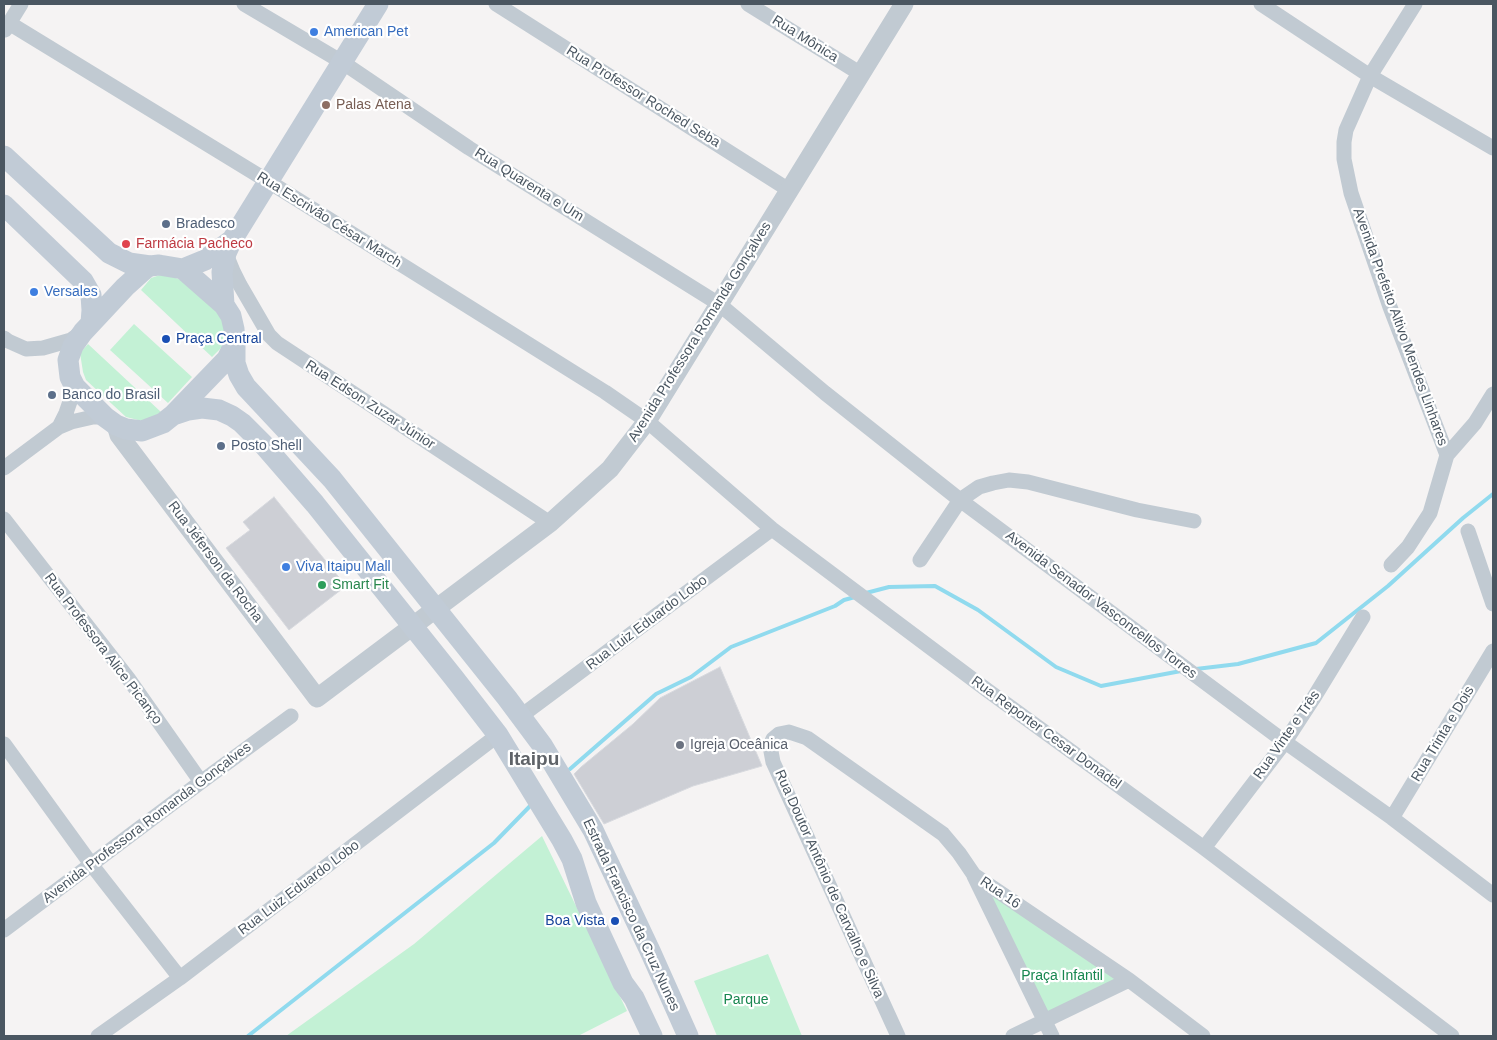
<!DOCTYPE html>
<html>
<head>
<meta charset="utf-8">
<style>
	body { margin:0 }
	#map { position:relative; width:1497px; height:1040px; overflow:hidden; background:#f5f3f3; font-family:Helvetica,sans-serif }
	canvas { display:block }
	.frame { position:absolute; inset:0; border:5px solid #4a5661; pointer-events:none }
</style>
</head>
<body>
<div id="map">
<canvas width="1497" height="1040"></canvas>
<div class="frame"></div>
</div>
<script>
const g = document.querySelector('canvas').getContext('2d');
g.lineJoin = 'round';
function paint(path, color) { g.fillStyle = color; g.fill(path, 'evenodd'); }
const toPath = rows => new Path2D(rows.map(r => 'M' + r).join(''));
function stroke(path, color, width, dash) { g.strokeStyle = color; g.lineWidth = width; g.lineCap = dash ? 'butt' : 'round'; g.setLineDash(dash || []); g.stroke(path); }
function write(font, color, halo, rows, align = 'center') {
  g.font = font + ' Helvetica,sans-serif'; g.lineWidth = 4.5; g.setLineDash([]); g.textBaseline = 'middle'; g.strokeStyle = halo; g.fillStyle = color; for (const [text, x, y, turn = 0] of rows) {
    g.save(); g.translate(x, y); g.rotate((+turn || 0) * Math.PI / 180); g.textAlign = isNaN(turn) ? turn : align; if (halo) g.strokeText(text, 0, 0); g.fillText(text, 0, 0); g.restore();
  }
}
const green = toPath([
	[160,275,167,275,181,280,220,314,225,322,224,345,212,357,141,290,151,278],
	[134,324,192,377,168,403,110,350],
	[88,344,161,412,152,418,142,421,126,417,86,380,83,372,80,353],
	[542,836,627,1011,578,1036,286,1036,414,944],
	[987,888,1121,981,1047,1015],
	[768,954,802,1036,717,1036,694,981]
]);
const stream = toPath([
	[866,593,889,587,935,586,978,610,1056,667,1101,686,1181,671],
	[1196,669,1238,664,1316,643,1388,586,1463,518,1493,494],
	[570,769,656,694,691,677,731,647,835,606,844,600,855,597],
	[248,1036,494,843,532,804]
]);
const building = toPath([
	[274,497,346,586,289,630,226,548,250,530,243,522,274,497],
	[720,667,762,766,693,786,604,824,574,774,581,767,633,724,660,698,720,667]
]);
const minor = toPath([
	[244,4,342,62,469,148,719,304,825,393,960,500,1285,742,1392,818,1493,895],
	[496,4,789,190],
	[748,4,861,74],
	[1261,4,1370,76,1493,148],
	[9,23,279,188,605,392,647,421,772,529,987,690,1204,848,1452,1036],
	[5,30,21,4],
	[226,254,233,271,240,285,269,335,277,343,550,523],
	[4,338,8,341,26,349,43,348,71,340,81,333],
	[59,427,66,413,75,387],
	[1447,455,1475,423,1493,394],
	[4,468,59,427,71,422,93,417,105,417],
	[4,519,128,678,201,782],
	[1468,531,1493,604],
	[920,560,960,500,979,487,993,483,1009,480,1028,482,1137,510,1194,521],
	[1391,565,1408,547,1430,513,1447,455,1390,307,1351,193,1344,159,1344,142,1346,130,1370,76,1415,4],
	[521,716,772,529],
	[4,744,91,864,180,978],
	[1392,818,1493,651],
	[1204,848,1285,742,1313,699,1363,617],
	[974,876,1052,1036],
	[4,930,201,782,291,716],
	[98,1036,180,978,498,735],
	[898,1036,773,762,770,746,773,739,779,734,789,732,807,738,943,834,959,853,974,875,1129,980,1203,1036],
	[1013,1036,1129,980]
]);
const tertiary = toPath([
	[116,425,119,435,317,698,550,523,610,469,647,421,904,4]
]);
const secondary = toPath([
	[4,156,109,253,129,263,150,266],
	[4,205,83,281,91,295,92,310,91,323],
	[159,265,183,269,224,305,231,316,234,329,235,343,227,359,173,415,163,423,142,431,126,429,116,425,105,417,75,387,70,377,68,360,73,346,83,332,125,287,145,269,150,266,159,265],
	[183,269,205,260,232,240],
	[224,305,222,272,226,253,232,240,378,4],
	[235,343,235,363,239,375,246,387,332,479,507,698,542,745,593,830,651,953,688,1036],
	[173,415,188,410,202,408,219,410,232,416,242,423,263,444,315,504,454,678,498,735,562,840,572,859,586,903,623,983,634,998,652,1036]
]);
const markers = [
	[314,32,5,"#3f7fe0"],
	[326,105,5,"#8d6e63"],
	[166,224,5,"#5c6f8a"],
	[126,244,5,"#e0444e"],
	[34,292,5,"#3f7fe0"],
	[166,339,5,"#1a4fb4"],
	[52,395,5,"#5c6f8a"],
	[221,446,5,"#5c6f8a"],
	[286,567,5,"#3f7fe0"],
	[322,585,5,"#2e9e5b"],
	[680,745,5,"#6b7280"],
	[615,921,5,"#1a4fb4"]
];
const shopNames = [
	["American Pet",324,32],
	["Versales",44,292],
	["Viva Itaipu Mall",296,567]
];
const streetNames = [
	["Rua Mônica",805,39,32],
	["Rua Professor Roched Seba",643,97,32],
	["Rua Quarenta e Um",529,185,32],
	["Rua Escrivão César March",329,220,32],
	["Avenida Prefeito Altivo Mendes Linhares",1400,327,70],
	["Avenida Professora Romanda Gonçalves",700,332,-58],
	["Rua Edson Zuzar Júnior",370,405,33],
	["Rua Jéferson da Rocha",215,562,53],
	["Avenida Senador Vasconcellos Torres",1101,605,37],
	["Rua Luiz Eduardo Lobo",647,623,-37],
	["Rua Professora Alice Picanço",103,649,53],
	["Rua Reporter Cesar Donadel",1046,733,36],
	["Rua Trinta e Dois",1443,734,-59],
	["Rua Vinte e Três",1287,735,-55],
	["Avenida Professora Romanda Gonçalves",147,823,-37],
	["Rua Doutor Antônio de Carvalho e Silva",829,884,66],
	["Rua Luiz Eduardo Lobo",299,888,-37],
	["Rua 16",1000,893,34],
	["Estrada Francisco da Cruz Nunes",631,915,65]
];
const educationNames = [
	["Palas Atena",336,105]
];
const serviceNames = [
	["Bradesco",176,224],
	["Banco do Brasil",62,395],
	["Posto Shell",231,446]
];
const healthNames = [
	["Farmácia Pacheco",136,244]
];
const transitNames = [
	["Praça Central",176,339],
	["Boa Vista",605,921,"right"]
];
const leisureNames = [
	["Smart Fit",332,585]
];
const worshipNames = [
	["Igreja Oceânica",690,745]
];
const parkNames = [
	["Praça Infantil",1062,976],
	["Parque",746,1000]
];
const districtNames = [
	["Itaipu",534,760]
];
paint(green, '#c3f1d5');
stroke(stream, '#90daee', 4);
paint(building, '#cdcfd5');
stroke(building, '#d7d9de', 1);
stroke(minor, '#c1cad2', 15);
stroke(tertiary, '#c1cad2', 19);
stroke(secondary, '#c1cbd6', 21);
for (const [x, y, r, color] of markers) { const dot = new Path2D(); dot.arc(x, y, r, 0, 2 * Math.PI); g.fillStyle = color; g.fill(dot); stroke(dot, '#fff', 2); }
write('14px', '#366cbe', '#fff', shopNames, 'left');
write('14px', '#4a5661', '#fff', streetNames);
write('14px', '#785e54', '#fff', educationNames, 'left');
write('14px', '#4e5e75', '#fff', serviceNames, 'left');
write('14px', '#be3a42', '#fff', healthNames, 'left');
write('14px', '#164399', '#fff', transitNames, 'left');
write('14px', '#27864d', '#fff', leisureNames, 'left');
write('14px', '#5b616d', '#fff', worshipNames, 'left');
write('14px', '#17864f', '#fff', parkNames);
write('bold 19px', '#5f6368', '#fff', districtNames);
</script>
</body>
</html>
